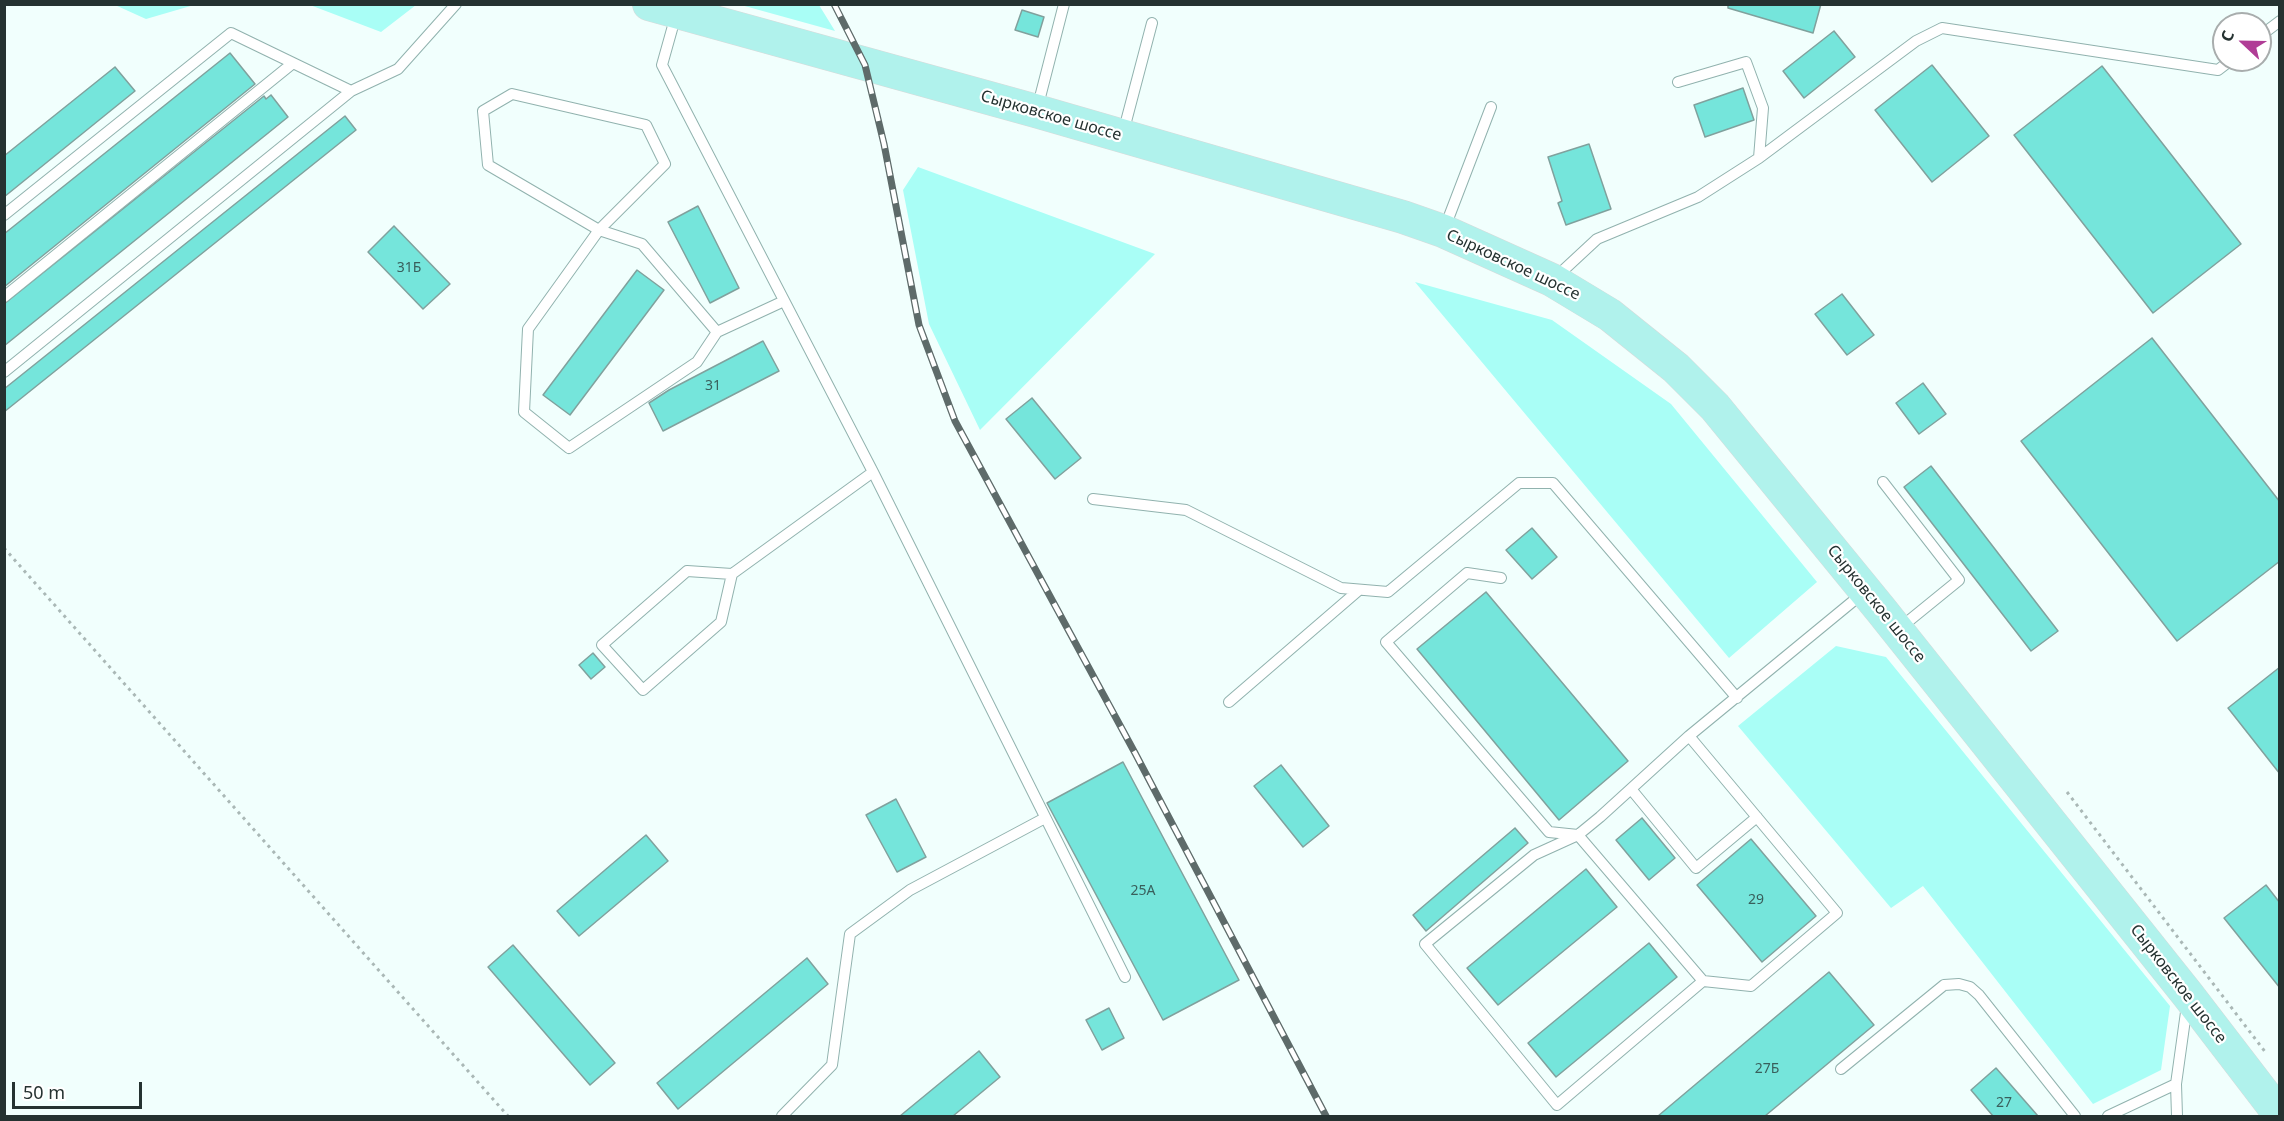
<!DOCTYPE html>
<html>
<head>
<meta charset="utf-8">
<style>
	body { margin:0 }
	#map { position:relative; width:2284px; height:1121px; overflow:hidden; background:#f1fffd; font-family:"Noto Sans",sans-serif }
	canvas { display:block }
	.frame { position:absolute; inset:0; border:6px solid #253231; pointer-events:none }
	.north { position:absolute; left:2212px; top:12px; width:60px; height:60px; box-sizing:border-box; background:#fff; border:2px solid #a8adad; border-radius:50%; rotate:292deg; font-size:16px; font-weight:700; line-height:24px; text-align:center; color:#253231 }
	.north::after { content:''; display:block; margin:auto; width:21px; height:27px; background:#b03d96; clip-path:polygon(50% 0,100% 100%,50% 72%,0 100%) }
	.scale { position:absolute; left:12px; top:1082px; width:130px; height:27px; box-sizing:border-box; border:3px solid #253231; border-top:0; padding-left:8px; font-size:18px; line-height:21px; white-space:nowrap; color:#253231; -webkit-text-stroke:4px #fff; paint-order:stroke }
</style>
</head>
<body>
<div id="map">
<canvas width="2284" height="1121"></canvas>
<div class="frame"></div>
<div class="north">С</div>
<div class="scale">50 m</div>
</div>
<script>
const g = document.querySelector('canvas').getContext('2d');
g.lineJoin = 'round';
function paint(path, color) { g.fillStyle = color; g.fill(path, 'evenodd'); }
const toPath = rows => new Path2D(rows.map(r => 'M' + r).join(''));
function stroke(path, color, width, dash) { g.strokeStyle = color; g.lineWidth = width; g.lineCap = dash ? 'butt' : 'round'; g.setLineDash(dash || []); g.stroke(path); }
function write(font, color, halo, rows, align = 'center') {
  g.font = font + ' "Noto Sans",sans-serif'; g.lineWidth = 4.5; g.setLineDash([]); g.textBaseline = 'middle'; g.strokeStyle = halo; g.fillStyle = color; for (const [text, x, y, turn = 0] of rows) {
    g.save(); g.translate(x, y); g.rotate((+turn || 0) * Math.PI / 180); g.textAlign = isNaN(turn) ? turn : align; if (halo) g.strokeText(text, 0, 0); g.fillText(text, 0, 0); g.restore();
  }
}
const green = toPath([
	[115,5,194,5,146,19],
	[310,5,416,4,416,5,381,32],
	[741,5,819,5,835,31],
	[918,167,1155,254,980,430,929,324,903,190],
	[1415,282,1552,320,1671,404,1817,582,1729,658],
	[1836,646,1886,657,2170,1006,2161,1070,2093,1104,1923,886,1891,908,1738,726]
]);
const building = toPath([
	[1728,4,1821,4,1813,33,1728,8,1728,4],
	[1022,10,1044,17,1038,37,1015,30,1022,10],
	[1834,31,1855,57,1804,98,1783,71,1834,31],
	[230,53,255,84,4,287,4,234,230,53],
	[1932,65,1989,136,1932,182,1875,110,1932,65],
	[2102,66,2241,244,2153,313,2014,135,2102,66],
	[115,67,135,91,4,197,4,156,115,67],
	[1743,88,1754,120,1705,137,1694,105,1743,88],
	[271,95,288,117,4,346,4,304,264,96,266,99,271,95],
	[345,116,356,130,4,412,4,389,345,116],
	[1589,144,1611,209,1566,225,1558,203,1562,201,1548,157,1589,144],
	[698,206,739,288,710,303,668,222,698,206],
	[394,226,450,284,423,309,368,252,394,226],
	[637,270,664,290,570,415,543,395,637,270],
	[1842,294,1874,335,1847,355,1815,314,1842,294],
	[2152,338,2280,502,2280,561,2177,641,2021,441,2152,338],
	[763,341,779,371,663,431,649,403,669,390,763,341],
	[1923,383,1946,414,1919,434,1896,403,1923,383],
	[1032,398,1081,458,1055,479,1006,419,1032,398],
	[1931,466,2058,631,2031,651,1904,487,1931,466],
	[1532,528,1557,557,1532,579,1506,550,1532,528],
	[1486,592,1628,761,1559,820,1417,649,1486,592],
	[593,653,605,667,591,679,579,665,593,653],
	[2280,667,2280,774,2228,708,2280,667],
	[1123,762,1239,980,1163,1020,1047,803,1123,762],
	[1281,765,1329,826,1303,847,1254,786,1281,765],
	[896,799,926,857,897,872,866,815,896,799],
	[1642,818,1675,858,1649,880,1616,840,1642,818],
	[1515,828,1528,843,1426,931,1413,915,1515,828],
	[646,835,668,861,579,936,557,911,646,835],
	[1751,839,1816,916,1762,962,1697,885,1751,839],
	[1586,869,1617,907,1498,1005,1467,968,1586,869],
	[2266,885,2280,903,2280,988,2224,918,2266,885],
	[1649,943,1677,977,1556,1077,1528,1043,1649,943],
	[513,945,615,1063,590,1085,488,967,513,945],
	[807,958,828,984,678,1109,657,1083,807,958],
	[1829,972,1874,1025,1765,1116,1658,1116,1829,972],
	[1109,1008,1124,1038,1102,1050,1086,1020,1109,1008],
	[979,1051,1000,1077,953,1116,900,1116,979,1051],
	[1996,1068,2038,1116,1993,1116,1971,1090,1996,1068]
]);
const path = toPath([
	[4,548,508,1116],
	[2067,792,2266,1053]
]);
const service = toPath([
	[676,15,662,65,873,472,1125,977],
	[2260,36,2280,21],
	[1678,82,1746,62,1763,108,1759,158],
	[1037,109,1064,4],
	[1123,133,1152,23],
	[4,215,231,33,351,91],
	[1445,227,1491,107],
	[1555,278,1597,239,1698,197,1759,158,1916,41,1942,28,2218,70,2231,60],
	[4,297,293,63],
	[717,332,697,362,569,448,524,412,528,329,599,230,665,164,646,125,512,94,483,111,488,165,599,230,642,244,717,332,784,301],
	[4,372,351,91,398,69,456,4],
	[1883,482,1959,580,1900,628],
	[1093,499,1186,510,1341,588,1388,592,1519,483,1553,483,1737,698],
	[732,574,721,622,643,690,602,645,687,571,732,574,873,472],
	[1501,578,1467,573,1386,642,1549,832,1578,835,1703,981,1557,1105,1425,944,1534,855,1578,835,1600,817,1689,736,1863,593],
	[1229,702,1359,590],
	[1689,736,1837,913,1751,986,1703,981],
	[1631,789,1696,868,1757,817],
	[1841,1069,1944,985,1959,984,1970,987,1979,995,2075,1116],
	[782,1116,832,1065,850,934,910,890,1045,818],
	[2108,1116,2176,1084],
	[2177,1116,2176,1084,2187,1005]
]);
const primary = toPath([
	[649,4,1036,111,1403,217,1443,231,1552,280,1610,315,1676,368,1715,407,1881,610,2188,995,2280,1115]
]);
const rail = toPath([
	[834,4,865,65,884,144,919,325,955,421,1135,753,1326,1116]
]);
const numberNames = [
	["31Б",409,268],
	["31",713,386],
	["25А",1143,891],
	["29",1756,900],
	["27Б",1767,1069],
	["27",2004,1103]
];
const streetNames = [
	["Сырковское шоссе",1051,116,16],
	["Сырковское шоссе",1513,265,25],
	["Сырковское шоссе",1876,604,51],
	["Сырковское шоссе",2178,984,52]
];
paint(green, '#a9fef6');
paint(building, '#75e5db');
stroke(building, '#80a19d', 1.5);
stroke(service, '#91b2ae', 12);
stroke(primary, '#d8dada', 34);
stroke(path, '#aab8b6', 3, [3, 4.5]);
stroke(service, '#fff', 10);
stroke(primary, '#b0f2ec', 33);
stroke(rail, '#5e6b6a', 7);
stroke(rail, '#fff', 4.5, [14]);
write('14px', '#395f5c', null, numberNames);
write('16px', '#253231', '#fff', streetNames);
</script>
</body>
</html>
